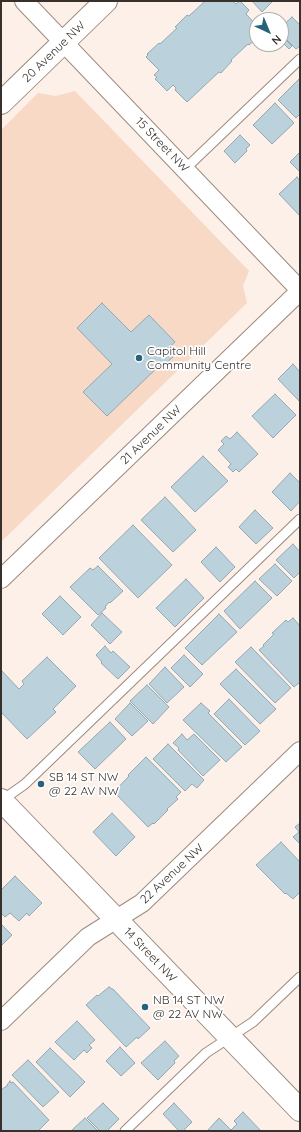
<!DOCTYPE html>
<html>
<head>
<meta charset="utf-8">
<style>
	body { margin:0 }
	#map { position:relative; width:301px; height:1132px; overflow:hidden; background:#fcf0e8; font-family:Quicksand,sans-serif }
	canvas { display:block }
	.frame { position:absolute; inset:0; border:2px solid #38312b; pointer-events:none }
	.north { position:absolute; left:249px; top:12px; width:40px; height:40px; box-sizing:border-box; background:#fff; border:1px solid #afadaa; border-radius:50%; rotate:136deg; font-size:11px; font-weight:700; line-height:16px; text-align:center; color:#38312b }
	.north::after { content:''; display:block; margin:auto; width:14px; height:18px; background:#26637a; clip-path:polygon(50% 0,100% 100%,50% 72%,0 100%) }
</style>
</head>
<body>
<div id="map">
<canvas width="301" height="1132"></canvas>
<div class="frame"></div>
<div class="north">N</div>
</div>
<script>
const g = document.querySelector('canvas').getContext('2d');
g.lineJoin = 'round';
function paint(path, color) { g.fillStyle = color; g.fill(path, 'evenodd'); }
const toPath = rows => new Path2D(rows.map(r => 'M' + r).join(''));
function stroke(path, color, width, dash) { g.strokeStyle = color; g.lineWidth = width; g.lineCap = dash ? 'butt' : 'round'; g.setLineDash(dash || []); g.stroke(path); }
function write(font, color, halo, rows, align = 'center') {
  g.font = font + ' Quicksand,sans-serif'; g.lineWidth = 3.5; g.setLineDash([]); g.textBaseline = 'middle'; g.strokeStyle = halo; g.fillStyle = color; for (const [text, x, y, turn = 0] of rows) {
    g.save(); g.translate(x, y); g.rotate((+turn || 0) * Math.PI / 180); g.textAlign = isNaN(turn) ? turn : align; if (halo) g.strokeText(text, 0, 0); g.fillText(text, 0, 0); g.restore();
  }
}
const green = toPath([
	[75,91,249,271,243,286,247,303,1,542,1,130,38,93,56,96]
]);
const building = toPath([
	[205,1,233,1,236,4,240,1,249,10,246,14,257,26,257,38,249,45,248,44,231,60,232,61,221,73,219,72,187,102,175,90,176,88,173,85,167,91,155,79,157,77,154,75,159,70,146,57,148,55,147,54,159,43,160,44,177,28,175,27,187,15,189,16,205,1],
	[252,1,273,1,262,12,252,1],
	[292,17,300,25,300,46,296,49,281,34,281,27,292,17],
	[283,37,292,46,289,49,281,41,283,37],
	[300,78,300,114,296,118,278,100,300,78],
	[275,103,294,123,272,144,253,125,275,103],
	[240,135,250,145,246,149,247,151,235,163,224,151,240,135],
	[300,152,300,172,290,162,300,152],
	[297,177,300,181,300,216,279,194,297,177],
	[102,303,131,332,149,315,175,342,168,348,175,355,161,368,159,366,107,416,83,392,112,364,77,328,102,303],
	[293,364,300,372,300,402,278,379,293,364],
	[275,394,296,415,273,438,252,416,275,394],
	[237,432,258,454,239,472,236,469,233,472,228,467,231,464,218,450,224,444,221,441,226,436,230,439,237,432],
	[203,456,228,481,195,512,171,487,203,456],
	[290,473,300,483,300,501,291,511,272,492,290,473],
	[165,497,196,530,173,552,141,520,165,497],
	[255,510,273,528,256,544,239,527,255,510],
	[133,525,172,565,138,598,99,558,133,525],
	[293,544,300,552,300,572,294,578,276,560,293,544],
	[216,547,235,567,220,582,201,562,216,547],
	[275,564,292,581,277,596,259,579,275,564],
	[98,566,123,591,110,603,109,602,105,607,106,608,98,615,70,587,90,568,93,570,98,566],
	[186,579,204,598,175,627,156,608,186,579],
	[255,581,272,598,240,629,224,611,255,581],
	[60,596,81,617,63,635,42,614,60,596],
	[102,613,122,632,110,644,91,625,102,613],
	[219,614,237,632,202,665,185,648,219,614],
	[293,618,300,626,300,682,294,687,259,650,264,646,263,645,274,634,272,633,286,620,288,622,293,618],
	[105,646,111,653,113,651,130,667,118,679,101,663,102,662,96,655,105,646],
	[251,647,291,688,275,703,235,662,251,647],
	[184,655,203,674,190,687,171,668,184,655],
	[47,657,76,686,53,709,56,712,27,739,1,712,1,670,19,689,24,684,22,681,47,657],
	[165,667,184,687,167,703,149,684,165,667],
	[236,669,276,709,260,724,220,684,236,669],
	[147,685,169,707,153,724,130,701,147,685],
	[229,699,260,731,245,745,214,714,229,699],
	[130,703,148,721,132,736,115,719,130,703],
	[201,703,210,711,208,713,242,747,226,762,183,720,201,703],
	[110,722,126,739,95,769,78,752,110,722],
	[182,734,187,740,194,734,220,760,203,776,178,750,179,748,173,743,182,734],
	[168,744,204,780,197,788,192,784,185,791,153,759,168,744],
	[146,757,181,792,176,797,178,799,167,809,168,810,154,824,153,823,148,827,114,792,129,776,128,775,146,757],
	[112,813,135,837,116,856,93,832,112,813],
	[300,823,300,844,293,837,299,832,295,827,300,823],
	[281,842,300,862,300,892,293,899,286,893,285,894,256,865,281,842],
	[15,876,42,903,29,916,27,913,19,921,10,913,5,917,1,913,1,890,15,876],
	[1,924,12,935,1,946,1,924],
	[109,987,112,989,113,989,150,1028,138,1039,137,1037,126,1047,86,1005,97,995,98,996,109,987],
	[77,1021,95,1040,89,1045,92,1048,87,1053,84,1050,74,1060,55,1042,77,1021],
	[165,1041,179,1056,174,1061,175,1063,158,1080,141,1063,165,1041],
	[120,1047,135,1063,121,1076,106,1061,120,1047],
	[50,1048,85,1082,70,1097,36,1062,50,1048],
	[28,1060,59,1092,43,1107,12,1075,28,1060],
	[10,1081,11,1083,13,1082,49,1120,38,1131,1,1131,1,1090,8,1085,7,1085,10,1081],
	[103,1103,119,1119,107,1131,100,1131,87,1118,103,1103],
	[174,1103,192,1122,183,1131,179,1131,163,1114,174,1103],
	[243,1112,261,1131,209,1131,208,1130,219,1118,231,1130,237,1124,234,1121,243,1112],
	[85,1118,98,1131,71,1131,85,1118]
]);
const lane = toPath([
	[185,169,300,59],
	[1,801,25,784,300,519],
	[125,1131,206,1053,253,1022,300,977]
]);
const street = toPath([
	[24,1,300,290],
	[1,579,300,291],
	[1,1021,88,937,142,903,300,751]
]);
const secondary = toPath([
	[1,103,106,1],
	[1,800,300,1110]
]);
const markers = [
	[139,358,4,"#26637a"],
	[41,784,4,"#26637a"],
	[145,1007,4,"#26637a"]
];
const streetNames = [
	["20 Avenue NW",54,52,-44],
	["15 Street NW",162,145,46],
	["21 Avenue NW",151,435,-44],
	["22 Avenue NW",172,874,-43],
	["14 Street NW",150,955,46]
];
const poiNames = [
	["Capitol Hill",147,351],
	["Community Centre",147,365],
	["SB 14 ST NW",49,777],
	["@ 22 AV NW",49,791],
	["NB 14 ST NW",153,1000],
	["@ 22 AV NW",153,1014]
];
paint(green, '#f7d9c5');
paint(building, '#bbd1dc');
stroke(building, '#92a8b2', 1);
stroke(lane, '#9d8b7f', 11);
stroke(street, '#9d8b7f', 20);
stroke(secondary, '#9d8b7f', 24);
stroke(lane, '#fff', 9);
stroke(street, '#fff', 18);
stroke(secondary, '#fff', 22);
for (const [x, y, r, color] of markers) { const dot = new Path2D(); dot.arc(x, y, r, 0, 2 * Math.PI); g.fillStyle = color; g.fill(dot); stroke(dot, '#fff', 1.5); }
write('12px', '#38312b', '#fff', streetNames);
write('12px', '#38312b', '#fff', poiNames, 'left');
</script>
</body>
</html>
